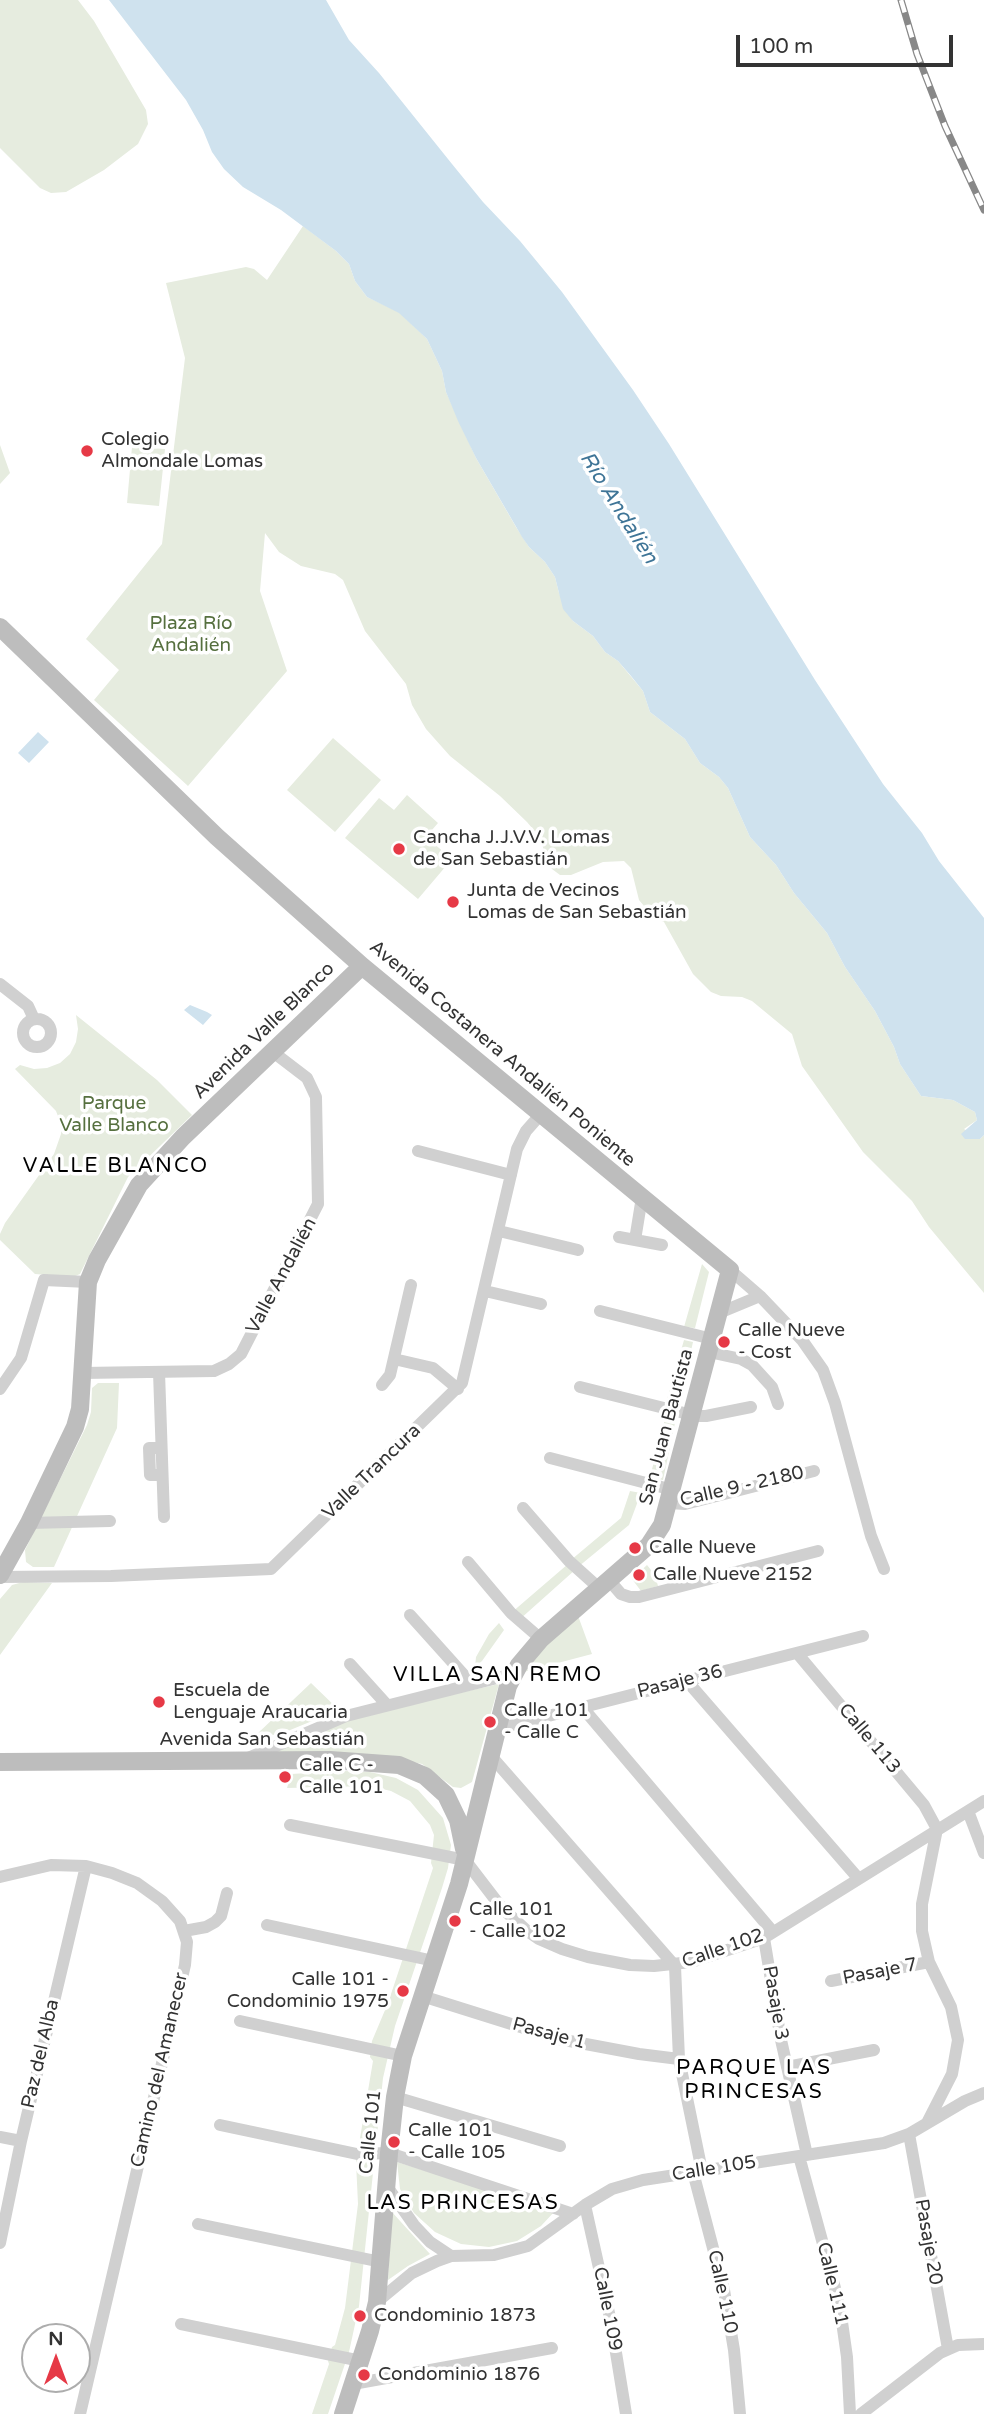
<!DOCTYPE html>
<html>
<head>
<meta charset="utf-8">
<style>
	body { margin:0 }
	#map { position:relative; width:984px; height:2414px; overflow:hidden; background:#fff; font-family:"Varela Round",sans-serif }
	canvas { display:block }
	.north { position:absolute; left:21px; top:2323px; width:70px; height:70px; box-sizing:border-box; background:#fff; border:2px solid #adadad; border-radius:50%; rotate:0deg; font-size:19px; font-weight:700; line-height:28px; text-align:center; color:#333 }
	.north::after { content:''; display:block; margin:auto; width:24px; height:32px; background:#e63946; clip-path:polygon(50% 0,100% 100%,50% 72%,0 100%) }
	.scale { position:absolute; left:736px; top:35px; width:217px; height:32px; box-sizing:border-box; border:4px solid #333; border-top:0; padding-left:9px; font-size:21px; line-height:24px; white-space:nowrap; color:#333; -webkit-text-stroke:5px #fff; paint-order:stroke }
</style>
</head>
<body>
<div id="map">
<canvas width="984" height="2414"></canvas>
<div class="north">N</div>
<div class="scale">100 m</div>
</div>
<script>
const g = document.querySelector('canvas').getContext('2d');
g.lineJoin = 'round';
function paint(path, color) { g.fillStyle = color; g.fill(path, 'evenodd'); }
const toPath = rows => new Path2D(rows.map(r => 'M' + r).join(''));
function stroke(path, color, width, dash) { g.strokeStyle = color; g.lineWidth = width; g.lineCap = dash ? 'butt' : 'round'; g.setLineDash(dash || []); g.stroke(path); }
function write(font, color, halo, rows, align = 'center') {
  g.font = font + ' "Varela Round",sans-serif'; g.lineWidth = 7; g.setLineDash([]); g.textBaseline = 'middle'; g.strokeStyle = halo; g.fillStyle = color; for (const [text, x, y, turn = 0] of rows) {
    g.save(); g.translate(x, y); g.rotate((+turn || 0) * Math.PI / 180); g.textAlign = isNaN(turn) ? turn : align; if (halo) g.strokeText(text, 0, 0); g.fillText(text, 0, 0); g.restore();
  }
}
const green = toPath([
	[0,0,78,0,94,21,146,110,148,124,138,144,104,170,66,192,51,193,40,188,0,148],
	[303,226,336,251,349,264,355,281,367,297,399,312,427,339,442,371,446,392,476,458,516,527,529,547,545,562,555,577,559,593,573,621,593,636,605,652,618,661,643,691,650,712,685,739,700,763,719,777,728,788,750,837,776,865,794,893,827,933,845,967,875,1011,894,1047,900,1064,921,1096,953,1100,975,1112,977,1120,964,1129,980,1139,984,1135,984,1293,929,1227,912,1201,863,1152,802,1066,792,1034,752,1001,742,997,721,996,711,992,693,974,664,922,654,918,639,900,631,868,624,861,603,862,571,875,560,875,552,869,546,860,541,839,527,822,500,796,450,756,426,729,412,705,406,684,365,631,343,580,335,574,301,566,279,552,265,533,260,591,287,671,188,786,94,700,119,670,86,639,162,544,185,358,166,283,246,267,254,269,267,280],
	[0,445,10,473,0,484],
	[132,447,165,449,159,506,127,503],
	[333,738,381,780,335,832,287,790],
	[407,795,438,823,426,837,452,859,418,899,345,838,379,798,394,810],
	[76,1015,157,1080,192,1115,128,1177,80,1274,73,1277,35,1274,0,1240,0,1234,5,1223,54,1154,61,1134,61,1124,56,1111,15,1069,20,1065,34,1069,47,1068,60,1063,70,1054,76,1042,78,1029],
	[702,1264,709,1272,695,1328,684,1327],
	[684,1340,693,1342,678,1408,665,1406],
	[98,1383,119,1383,117,1428,54,1567,33,1567,26,1562,25,1550,87,1425,91,1412,92,1388],
	[666,1415,676,1418,663,1480,650,1477],
	[630,1491,641,1493,629,1525,578,1567,571,1560,621,1518],
	[568,1564,575,1570,519,1620,511,1613],
	[647,1565,655,1575,658,1586,641,1591,632,1579],
	[23,1582,52,1583,0,1655,0,1599,12,1585],
	[577,1613,592,1654,516,1674],
	[499,1623,504,1630,482,1661,475,1667,476,1657,489,1634],
	[311,1683,339,1710,278,1735,257,1734],
	[499,1684,472,1782,461,1788,453,1787,422,1764,399,1759,270,1753,322,1729,371,1713],
	[344,1771,370,1772,396,1778,418,1790,443,1818,451,1845,448,1868,442,1888,395,2026,383,2078,359,2306,349,2352,328,2414,312,2414,329,2364,328,2361,332,2347,335,2345,345,2308,358,2204,356,2162,373,2061,370,2057,372,2041,388,2003,433,1868,431,1863,434,1835,430,1825,410,1801,391,1791,369,1786,287,1788,291,1774],
	[397,2162,555,2211,541,2226,517,2241,489,2247,461,2244,435,2232,414,2213,400,2189],
	[391,2211,430,2254,408,2266,388,2280]
]);
const water = toPath([
	[109,0,326,0,349,40,379,73,452,164,483,202,520,241,562,292,633,390,669,444,815,680,883,784,922,833,939,861,984,918,984,1135,980,1139,965,1139,961,1134,977,1120,975,1112,953,1100,921,1096,900,1064,894,1047,875,1011,845,967,827,933,794,893,776,865,750,837,728,788,719,777,700,763,685,739,650,712,643,691,631,676,618,661,605,652,593,636,573,621,563,609,555,577,545,562,529,547,522,537,476,458,458,421,446,392,442,371,427,339,399,313,367,297,355,281,349,264,336,251,281,210,243,187,224,169,212,152,203,130,186,100],
	[38,732,49,742,29,763,18,753],
	[190,1005,207,1012,212,1015,203,1025,184,1010]
]);
const street = toPath([
	[0,984,28,1006,34,1019],
	'23 1033a14 14 0 1 1 28 0a14 14 0 1 1-28 0Z',
	[418,1151,511,1175],
	[499,1231,578,1250],
	[619,1237,662,1245],
	[635,1240,642,1197],
	[730,1270,760,1296,802,1340,823,1370,835,1403,871,1536,884,1569],
	[485,1291,541,1304],
	[600,1311,712,1339],
	[719,1313,760,1296],
	[709,1352,741,1359,752,1365,772,1387,778,1404],
	[394,1359,433,1368,458,1389],
	[159,1372,164,1517],
	[82,1373,214,1371,229,1364,241,1354,318,1204,316,1097,307,1078,273,1052],
	[382,1385,390,1375,411,1285],
	[580,1387,696,1416,706,1416,751,1407],
	[0,1389,21,1358,44,1280,88,1282],
	[161,1448,149,1448,150,1475,162,1475],
	[550,1458,673,1490],
	[669,1503,685,1504,814,1471],
	[523,1508,569,1561,599,1588],
	[29,1523,110,1521],
	[468,1562,511,1613,541,1639],
	[0,1577,111,1576,271,1569,462,1383,517,1149,526,1131,541,1114],
	[609,1580,621,1594,630,1597,639,1597,818,1551],
	[410,1615,472,1684],
	[797,1653,924,1805,937,1829,922,1904,922,1931,929,1962,951,2007,958,2040,952,2074,927,2123],
	[350,1664,387,1705],
	[687,1681,858,1878],
	[582,1707,773,1932],
	[497,1729,863,1636],
	[491,1756,675,1966,679,2059,702,2171],
	[248,1758,346,1716,513,1674],
	[968,1811,984,1853],
	[290,1825,465,1860,501,1907,526,1930,539,1939,562,1949,588,1957,630,1965,654,1966,691,1962,764,1938,984,1801],
	[0,1877,51,1865,86,1866,112,1873,137,1883,162,1901,180,1921,187,1942,185,1965,80,2414],
	[267,1925,434,1961],
	[184,1931,206,1927,215,1922,221,1916,227,1893],
	[764,1938,781,2040,807,2155],
	[831,1981,929,1962],
	[422,1996,559,2039,639,2054,679,2059],
	[240,2021,403,2056],
	[787,2067,874,2050],
	[395,2097,560,2146],
	[220,2125,357,2154,389,2153,573,2214],
	[909,2134,948,2349],
	[0,2137,21,2141],
	[799,2156,835,2288,842,2322,847,2357,850,2414],
	[693,2172,724,2290,734,2350,740,2414],
	[386,2185,414,2225,430,2242,451,2256],
	[585,2205,611,2322,626,2414],
	[198,2224,381,2262],
	[0,2243,21,2141,86,1866],
	[377,2302,412,2273,437,2261,451,2256,494,2255,528,2246,585,2205,612,2189,643,2180,884,2143,909,2134,965,2101,984,2093],
	[181,2324,361,2361],
	[353,2384,552,2348],
	[861,2414,940,2353,958,2345,984,2344]
]);
const secondary = toPath([
	[0,627,217,837,362,966,730,1270,662,1525,649,1545,541,1639,519,1665,508,1686,459,1884,403,2056,395,2097,389,2153,377,2302,370,2331,343,2414],
	[0,1575,29,1523,75,1427,80,1409,88,1282,97,1260,139,1185,183,1137,362,966],
	[0,1762,330,1760,399,1765,425,1776,446,1795,458,1820,464,1849]
]);
const rail = toPath([
	[901,0,917,54,945,126,984,210]
]);
const markers = [
	[87,451,7,"#e63946"],
	[399,849,7,"#e63946"],
	[453,902,7,"#e63946"],
	[724,1342,7,"#e63946"],
	[635,1548,7,"#e63946"],
	[639,1575,7,"#e63946"],
	[159,1702,7,"#e63946"],
	[490,1722,7,"#e63946"],
	[285,1777,7,"#e63946"],
	[455,1921,7,"#e63946"],
	[403,1991,7,"#e63946"],
	[394,2142,7,"#e63946"],
	[360,2316,7,"#e63946"],
	[364,2375,7,"#e63946"]
];
const poiNames = [
	["Colegio",101,440],
	["Almondale Lomas",101,462],
	["Cancha J.J.V.V. Lomas",413,838],
	["de San Sebastián",413,860],
	["Junta de Vecinos",467,891],
	["Lomas de San Sebastián",467,913],
	["Calle Nueve",738,1331],
	["- Cost",738,1353],
	["Calle Nueve",649,1548],
	["Calle Nueve 2152",653,1575],
	["Escuela de",173,1691],
	["Lenguaje Araucaria",173,1713],
	["Calle 101",504,1711],
	["- Calle C",504,1733],
	["Calle C -",299,1766],
	["Calle 101",299,1788],
	["Calle 101",469,1910],
	["- Calle 102",469,1932],
	["Calle 101 -",389,1980,"right"],
	["Condominio 1975",389,2002,"right"],
	["Calle 101",408,2131],
	["- Calle 105",408,2153],
	["Condominio 1873",374,2316],
	["Condominio 1876",378,2375]
];
const parkNames = [
	["Plaza Río",191,624],
	["Andalién",191,646],
	["Parque",114,1104],
	["Valle Blanco",114,1126]
];
const streetNames = [
	["Avenida Valle Blanco",264,1031,-44],
	["Avenida Costanera Andalién Poniente",502,1054,40],
	["Valle Andalién",282,1276,-62],
	["San Juan Bautista",667,1427,-75],
	["Valle Trancura",372,1472,-44],
	["Calle 9 - 2180",742,1487,-13],
	["Pasaje 36",680,1682,-14],
	["Calle 113",869,1739,50],
	["Avenida San Sebastián",262,1740],
	["Calle 102",723,1949,-19],
	["Pasaje 7",880,1972,-11],
	["Pasaje 3",775,2003,80],
	["Pasaje 1",549,2034,15],
	["Paz del Alba",41,2054,-77],
	["Camino del Amanecer",160,2070,-77],
	["Calle 101",371,2132,-84],
	["Calle 105",714,2169,-9],
	["Pasaje 20",928,2242,80],
	["Calle 111",832,2284,77],
	["Calle 110",722,2292,78],
	["Calle 109",607,2309,79]
];
const waterNames = [
	["Río Andalién",618,508,58]
];
const neighbourhoodNames = [
	["VALLE BLANCO",116,1166],
	["VILLA SAN REMO",498,1675],
	["PARQUE LAS",754,2068],
	["PRINCESAS",754,2092],
	["LAS PRINCESAS",463,2203]
];
paint(green, '#e6ecdf');
paint(water, '#cfe2ee');
stroke(street, '#d0d0d0', 12);
stroke(secondary, '#bdbdbd', 18);
stroke(rail, '#888', 7);
stroke(rail, '#fff', 4.5, [13]);
for (const [x, y, r, color] of markers) { const dot = new Path2D(); dot.arc(x, y, r, 0, 2 * Math.PI); g.fillStyle = color; g.fill(dot); stroke(dot, '#fff', 2.5); }
write('19px', '#333', '#fff', poiNames, 'left');
write('19px', '#56703f', '#fff', parkNames);
write('19px', '#333', '#fff', streetNames);
write('italic 21px', '#3f7597', '#fff', waterNames);
g.letterSpacing = '2px';
write('21px', '#000', '#fff', neighbourhoodNames);
g.letterSpacing = '0px';
</script>
</body>
</html>
